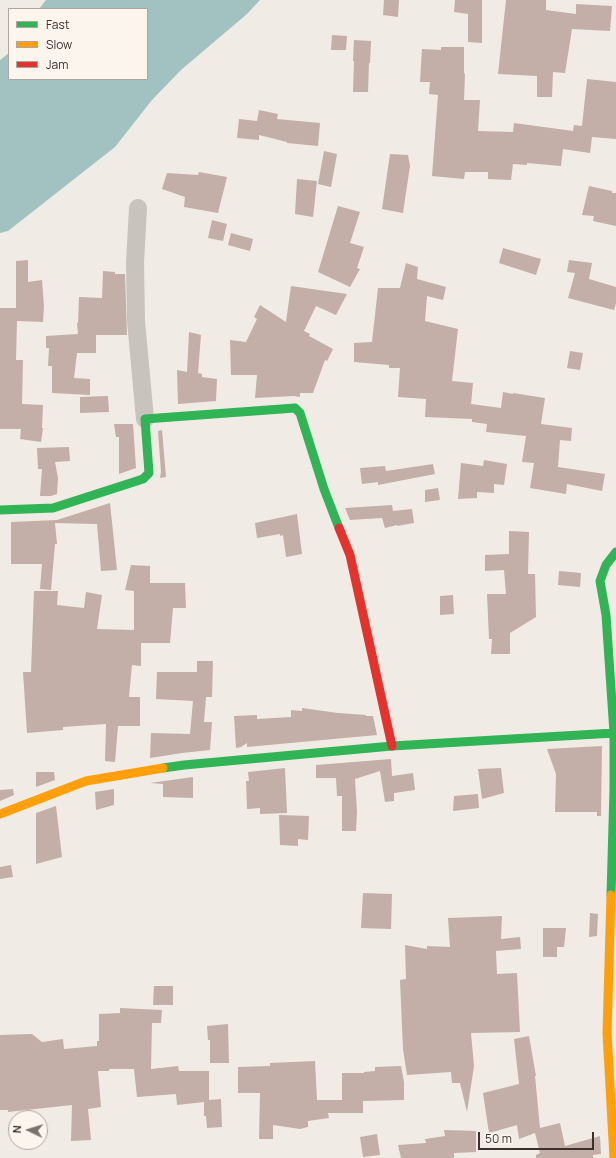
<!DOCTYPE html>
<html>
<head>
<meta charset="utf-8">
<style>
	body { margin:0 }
	#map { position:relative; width:616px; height:1158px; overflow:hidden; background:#f0ebe5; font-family:Manrope,sans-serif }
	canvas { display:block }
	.legend { position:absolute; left:8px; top:8px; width:140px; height:72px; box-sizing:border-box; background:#fbf5ee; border:1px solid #aea6a0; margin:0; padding:5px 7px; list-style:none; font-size:12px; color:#3b302b }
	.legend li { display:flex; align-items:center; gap:8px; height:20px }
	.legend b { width:20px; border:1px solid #aea6a0 }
	.north { position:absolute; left:8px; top:1110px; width:40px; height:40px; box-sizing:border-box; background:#fbf5ee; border:1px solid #aea6a0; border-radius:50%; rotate:274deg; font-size:11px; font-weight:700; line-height:16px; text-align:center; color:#3b302b }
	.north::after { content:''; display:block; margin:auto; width:14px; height:18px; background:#7a716c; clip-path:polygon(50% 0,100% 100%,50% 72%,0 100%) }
	.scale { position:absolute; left:478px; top:1132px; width:116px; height:18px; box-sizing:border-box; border:2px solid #3b302b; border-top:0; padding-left:5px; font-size:12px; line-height:14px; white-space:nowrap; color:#3b302b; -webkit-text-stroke:3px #fbf5ee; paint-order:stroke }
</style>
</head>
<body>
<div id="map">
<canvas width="616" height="1158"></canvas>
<ul class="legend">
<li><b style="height:5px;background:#30b455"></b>Fast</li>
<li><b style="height:5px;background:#ff9f0a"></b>Slow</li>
<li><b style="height:5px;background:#e5322d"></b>Jam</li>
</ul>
<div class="north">N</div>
<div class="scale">50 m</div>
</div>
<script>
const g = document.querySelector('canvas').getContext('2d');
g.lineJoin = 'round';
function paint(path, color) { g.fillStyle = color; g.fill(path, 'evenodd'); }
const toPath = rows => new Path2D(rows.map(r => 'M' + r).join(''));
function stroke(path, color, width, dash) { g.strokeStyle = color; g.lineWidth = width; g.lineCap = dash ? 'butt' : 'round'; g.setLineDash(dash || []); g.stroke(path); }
const water = toPath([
	[46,0,260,0,247,14,181,70,152,100,115,147,8,231,0,233,0,60,9,53,9,79,147,79,147,9,39,9]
]);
const building = toPath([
	[384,0,399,0,398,17,383,15],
	[455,0,482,0,482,43,468,42,468,14,454,12],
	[506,0,546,0,546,10,576,14,576,4,612,6,610,31,572,29,565,73,553,72,552,97,537,97,537,76,498,74],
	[332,35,347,36,346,50,331,50],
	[354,40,371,41,370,63,369,63,368,92,353,92,354,61,353,61],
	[441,47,464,47,464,73,465,74,464,100,480,100,478,131,513,132,514,123,573,131,574,125,582,126,587,79,616,82,616,139,592,137,590,153,563,149,561,166,527,163,527,165,513,164,511,180,488,179,488,172,465,172,464,179,432,176,438,95,429,94,430,82,420,82,422,49,441,50],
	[259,110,278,114,277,119,320,123,318,146,287,143,287,142,259,135,259,140,237,138,239,119,257,121],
	[324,151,337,154,331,187,318,184],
	[390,154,408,155,410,166,403,213,382,209],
	[199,172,227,177,218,213,184,207,185,197,162,189,167,173,198,175],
	[297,179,317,181,313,217,295,214],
	[589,186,612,191,612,193,616,193,616,226,593,221,594,216,582,215],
	[338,206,360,212,350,243,364,247,357,268,360,269,350,287,318,272],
	[212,220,227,224,223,241,208,238],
	[231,233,253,239,250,251,228,245],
	[503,248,541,259,536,275,499,263],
	[28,260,28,282,42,280,44,306,43,322,17,321,16,360,23,360,22,404,43,405,42,428,43,428,41,442,20,439,21,429,0,429,0,308,16,308,16,261],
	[569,260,592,263,589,279,616,287,616,303,614,310,568,298,575,273,567,272],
	[406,263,418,267,417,279,446,287,443,300,427,296,425,321,458,329,452,381,473,383,471,404,501,408,503,392,513,394,513,393,545,398,541,424,572,428,571,441,560,440,558,467,605,474,602,491,567,484,566,494,530,488,534,463,522,462,526,436,486,432,487,424,472,422,472,419,425,417,426,399,398,397,400,368,389,368,389,365,354,362,354,343,372,342,378,288,400,288],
	[103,271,115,272,115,274,125,274,127,335,96,335,96,353,77,353,74,378,90,379,90,395,52,393,52,366,48,366,49,348,46,348,46,336,78,334,77,323,78,323,79,297,102,298],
	[291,286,347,294,336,315,316,306,304,331,310,334,309,336,333,349,327,361,325,360,313,393,300,393,300,397,294,396,255,398,257,375,231,375,230,340,246,342,257,319,254,317,260,305,286,322],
	[189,332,201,335,198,373,202,374,202,377,217,379,216,401,178,404,177,370,187,372],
	[570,351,583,353,580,370,567,368],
	[108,396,109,412,80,413,80,397],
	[114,424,133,424,136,468,119,474,119,437,116,437],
	[162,430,166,477,160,478,161,472,158,431],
	[69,447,70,461,55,462,58,478,57,494,51,496,40,496,42,469,38,469,37,448],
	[484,460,507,464,504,485,494,484,494,493,477,492,477,498,458,499,461,463,483,466],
	[433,464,435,474,378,485,378,482,362,484,360,468,385,466,386,471],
	[438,488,440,500,425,502,425,490],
	[110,503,117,570,101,571,97,524,55,523,57,544,55,544,51,590,40,589,42,564,11,564,11,522,57,520],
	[392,505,393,511,412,509,414,523,397,526,397,525,385,528,382,518,350,520,345,508],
	[297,514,302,554,286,557,283,535,280,536,280,534,257,538,255,523],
	[509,531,529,532,528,574,535,574,536,617,510,633,510,654,491,654,492,639,489,639,487,594,506,594,504,570,485,571,485,555,509,554],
	[131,565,150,566,150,583,185,583,186,608,173,608,170,643,141,643,141,666,132,665,129,697,140,697,140,726,118,726,115,762,105,761,106,724,63,727,63,730,27,733,23,672,31,672,34,591,58,591,57,605,84,608,86,592,102,595,97,629,134,630,134,591,125,590],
	[559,571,581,573,580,587,558,585],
	[453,595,454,614,440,615,440,596],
	[197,661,213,661,212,697,206,697,204,722,212,722,210,750,182,753,150,758,151,733,190,734,193,701,156,699,157,672,197,672],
	[302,708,338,713,366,715,366,716,373,716,377,735,247,747,247,743,241,747,236,748,234,716,257,715,257,719,291,717,291,710,302,711],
	[602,746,601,816,597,816,597,812,555,812,556,774,547,749],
	[391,759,392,776,413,773,415,790,394,793,394,801,385,802,380,771,355,779,357,812,356,831,342,831,342,796,337,796,336,778,316,778,316,765],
	[285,768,287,813,260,814,260,808,247,809,246,781,249,781,248,772],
	[501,768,504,793,482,799,478,769],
	[36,772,54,772,55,780,36,787],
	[193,777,193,798,163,797,163,784,150,783],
	[13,789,14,795,0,801,0,790],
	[114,789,114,805,96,810,95,792],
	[478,794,479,808,453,811,454,796],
	[56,806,62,857,36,864,36,813],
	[279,815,309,816,308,840,298,839,298,846,280,845],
	[11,865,13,877,0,879,0,867],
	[363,893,392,894,391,929,361,928],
	[590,913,598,914,597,936,589,937],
	[502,916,501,939,520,937,521,949,496,951,497,974,517,973,520,1032,471,1033,474,1066,467,1112,460,1083,452,1083,451,1072,407,1075,403,1049,400,980,406,979,405,945,427,949,427,946,450,947,448,918],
	[543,928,566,928,564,947,557,947,557,957,543,957],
	[154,986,173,986,173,1005,153,1005],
	[120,1008,162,1010,161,1023,152,1023,151,1069,178,1066,179,1071,209,1071,209,1100,221,1099,222,1127,207,1128,206,1116,204,1116,204,1102,177,1105,176,1094,137,1097,134,1069,109,1069,109,1071,98,1071,101,1107,88,1109,91,1140,71,1141,72,1105,8,1112,8,1110,0,1110,0,1035,32,1034,42,1042,63,1039,64,1049,97,1046,97,1041,99,1041,99,1014,120,1013],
	[228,1024,229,1063,210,1063,210,1040,208,1040,207,1026],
	[529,1036,536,1076,535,1076,540,1128,560,1123,565,1146,600,1136,601,1154,593,1155,593,1158,536,1158,536,1155,540,1153,535,1133,519,1139,517,1125,489,1133,483,1093,519,1084,514,1039],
	[315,1061,317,1100,342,1100,342,1073,364,1073,364,1072,375,1071,375,1067,401,1066,404,1082,404,1100,363,1101,363,1113,328,1113,329,1118,308,1121,308,1127,300,1129,273,1125,273,1139,259,1139,260,1093,238,1093,238,1067,270,1066,270,1063],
	[444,1130,476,1131,476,1152,454,1153,454,1158,401,1158,398,1145,426,1143,425,1139,445,1136],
	[377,1134,380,1155,363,1157,360,1137]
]);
const street = toPath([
	[138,208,135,263,136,321,145,419]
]);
const fast = toPath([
	[0,510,53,508,143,479,149,473,145,419,295,408,300,413,324,489,339,528],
	[163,768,184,765,392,746,614,733],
	[611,895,614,790,614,733,606,615,600,581,606,565,616,552]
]);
const slow = toPath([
	[0,814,86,781,163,768],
	[611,895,607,1033,614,1158]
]);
const jam = toPath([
	[339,528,350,555,392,746]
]);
paint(water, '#a1c2c1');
paint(building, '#c3afa7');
stroke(street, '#c9c3be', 18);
stroke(fast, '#30b455', 9);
stroke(slow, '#ff9f0a', 9);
stroke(jam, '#e5322d', 9);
</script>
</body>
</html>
